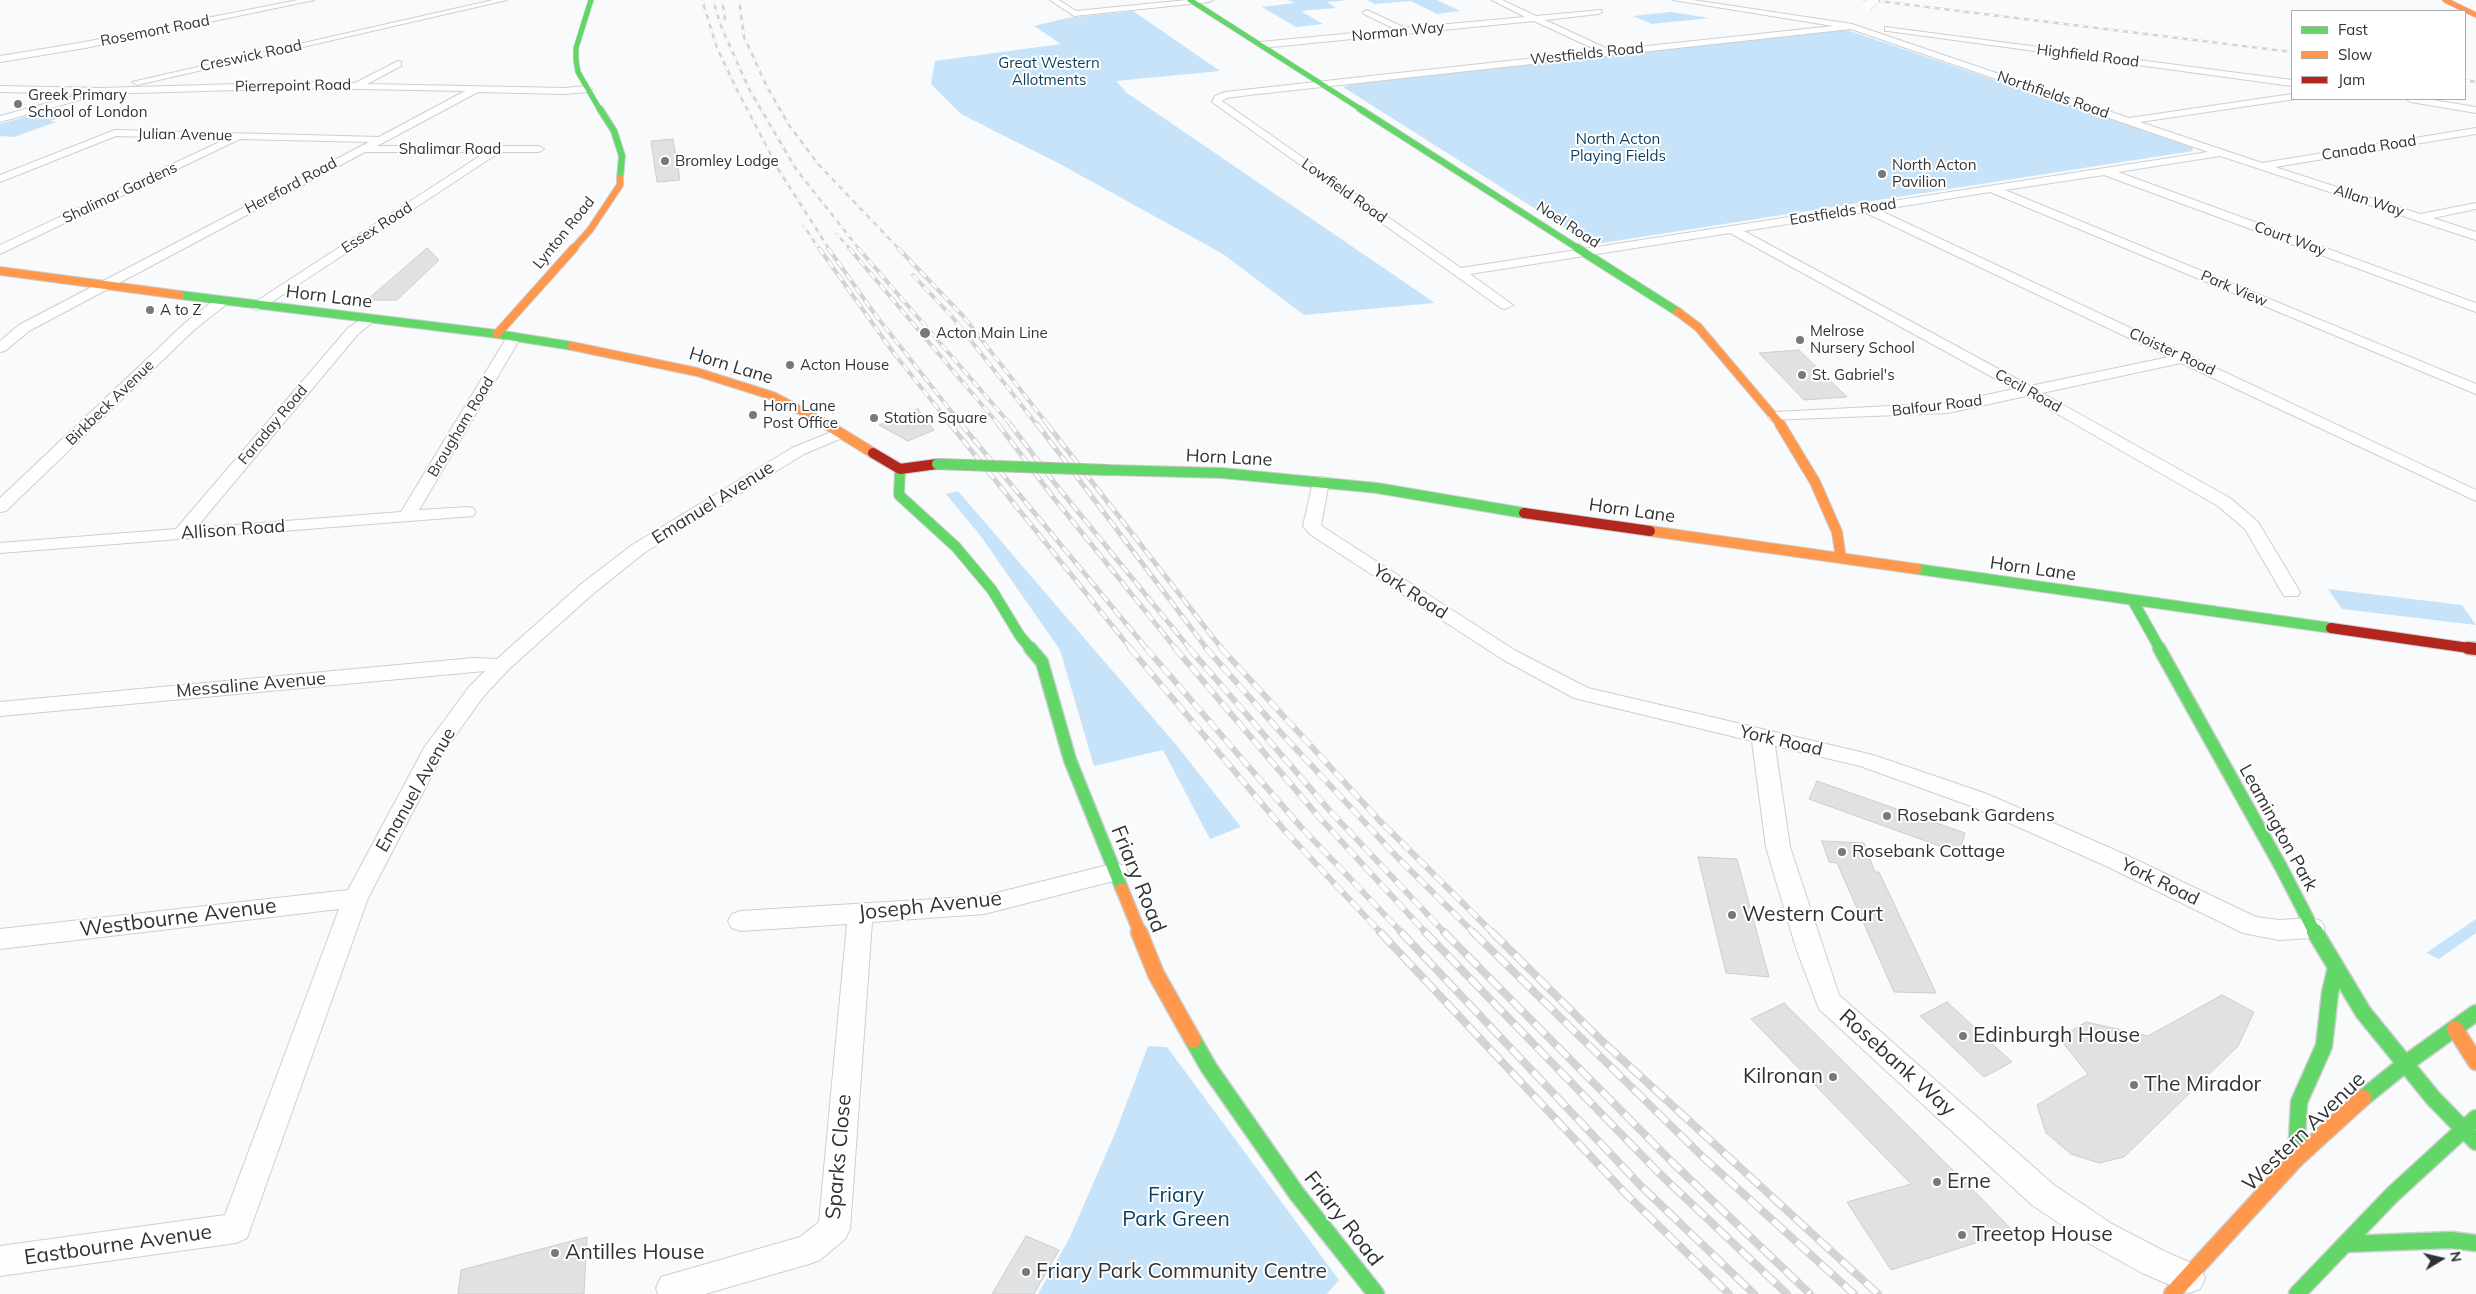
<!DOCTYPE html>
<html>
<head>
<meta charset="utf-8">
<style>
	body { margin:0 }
	#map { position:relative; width:2476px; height:1294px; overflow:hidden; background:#f8fafc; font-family:Mulish,sans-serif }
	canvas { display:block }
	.legend { position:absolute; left:2291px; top:10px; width:175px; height:90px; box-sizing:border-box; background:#fff; border:1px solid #acadae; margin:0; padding:6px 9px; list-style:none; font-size:15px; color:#303234 }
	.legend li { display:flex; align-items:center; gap:10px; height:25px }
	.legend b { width:25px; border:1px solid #acadae }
	.north { position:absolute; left:2416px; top:1234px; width:50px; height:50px; -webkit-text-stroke:4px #fff; paint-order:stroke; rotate:81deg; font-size:14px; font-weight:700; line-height:20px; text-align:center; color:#303234 }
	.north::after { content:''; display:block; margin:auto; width:18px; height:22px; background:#303234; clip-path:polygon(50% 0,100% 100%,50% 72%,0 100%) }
</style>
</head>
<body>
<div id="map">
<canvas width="2476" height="1294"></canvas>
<ul class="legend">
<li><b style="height:6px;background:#63d668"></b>Fast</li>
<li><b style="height:6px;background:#ff974d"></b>Slow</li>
<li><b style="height:6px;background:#b3261e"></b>Jam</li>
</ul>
<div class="north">N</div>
</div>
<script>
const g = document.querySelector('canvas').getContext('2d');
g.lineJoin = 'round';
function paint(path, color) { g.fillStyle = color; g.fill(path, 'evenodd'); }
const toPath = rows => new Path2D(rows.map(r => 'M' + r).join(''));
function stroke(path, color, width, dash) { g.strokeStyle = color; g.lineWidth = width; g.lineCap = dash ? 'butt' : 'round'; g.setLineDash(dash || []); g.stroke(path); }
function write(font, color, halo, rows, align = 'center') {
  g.font = font + ' Mulish,sans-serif'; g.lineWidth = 4; g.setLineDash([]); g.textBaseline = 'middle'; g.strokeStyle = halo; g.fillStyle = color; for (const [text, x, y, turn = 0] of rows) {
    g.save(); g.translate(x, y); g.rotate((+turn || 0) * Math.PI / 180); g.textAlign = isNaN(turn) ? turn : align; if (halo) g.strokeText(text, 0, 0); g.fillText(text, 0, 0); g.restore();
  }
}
const green = toPath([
	[1288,0,1349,0,1327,2,1336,8,1301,11,1323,24,1296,27,1262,7,1294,3],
	[1367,0,1437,0,1460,11,1437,14,1411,1,1375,4],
	[1133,11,1220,71,1116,81,1127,93,1435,303,1304,315,1223,254,1060,164,961,114,931,84,935,61,1061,44,1034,26,1067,18],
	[1671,12,1709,18,1652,24,1633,16],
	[1840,30,1850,31,2192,147,2193,151,1602,243,1586,241,1343,87,1353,84],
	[44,112,69,115,50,121,56,122,14,137,0,136,0,124],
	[958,491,1177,746,1241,827,1210,839,1163,750,1094,766,1060,650,980,535,946,494],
	[2328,589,2462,605,2476,625,2342,609],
	[2476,919,2476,933,2439,959,2426,953],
	[1148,1046,1167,1047,1339,1280,1327,1294,1038,1294,1069,1239,1116,1131]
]);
const building = toPath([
	[673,139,680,180,657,182,651,141,673,139],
	[427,248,439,260,397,300,367,300,427,248],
	[1799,350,1847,397,1804,400,1759,353,1799,350],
	[918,409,934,430,908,441,879,425,918,409],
	[1817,781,1965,833,1959,853,1809,799,1817,781],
	[1822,841,1864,843,1875,872,1879,872,1936,993,1894,992,1837,863,1829,862,1822,841],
	[1698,857,1737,859,1769,977,1726,973,1698,857],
	[2222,995,2254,1012,2238,1046,2124,1157,2099,1163,2071,1154,2046,1133,2037,1105,2088,1074,2059,1038,2086,1022,2148,1036,2222,995],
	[1947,1002,2012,1062,1984,1077,1920,1016,1947,1002],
	[1784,1003,1983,1200,2013,1231,1891,1270,1847,1202,1911,1184,1751,1019,1784,1003],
	[1026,1236,1059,1250,1034,1294,992,1294,1026,1236],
	[587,1237,584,1294,458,1294,461,1270,587,1237]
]);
const street = toPath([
	[298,0,314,0,85,48,0,62,0,56,85,42,298,0],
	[493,0,507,0,137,85,132,82,493,0],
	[1050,0,1059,0,1076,11,1187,0,1213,0,1209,2,1074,16,1050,0],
	[1492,0,1502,0,1536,16,1601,10,1602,12,1598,14,1545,20,1610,50,1833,26,1673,0,1693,0,1852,24,2129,118,2292,94,2292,99,2295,99,2140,122,2262,163,2476,128,2476,134,2275,167,2420,214,2476,203,2476,209,2433,218,2476,232,2476,240,2220,156,2118,172,2476,303,2476,312,2104,175,2005,190,2476,384,2476,394,1990,192,1879,210,2476,490,2476,501,2181,363,2042,393,2230,498,2258,522,2300,592,2298,596,2284,596,2245,529,2218,506,2026,396,1948,413,1770,420,1768,417,1770,414,1776,412,1948,403,2014,389,1730,233,1470,274,1513,305,1506,309,1501,308,1212,102,1215,96,1225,92,1599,51,1534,21,1261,48,1257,45,1261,42,1395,29,1364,14,1363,12,1367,10,1405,28,1525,17,1492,0],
	[1851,29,2208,152,1461,268,1222,101,1227,98,1249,95,1851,29],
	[1864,212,2169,357,2030,386,1744,231,1864,212],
	[1885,27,2292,80,2292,86,1888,31,1885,31,1885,27],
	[398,61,401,62,401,66,367,84,564,88,587,86,592,89,587,92,564,94,478,92,377,146,539,146,544,149,539,152,500,152,261,309,256,310,249,306,486,152,365,152,29,331,5,351,0,352,0,341,19,325,369,142,240,139,0,254,0,245,226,139,116,136,0,182,0,175,115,130,379,137,465,91,309,88,101,94,0,92,0,86,101,88,309,82,355,83,398,61],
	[77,95,80,96,80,100,0,122,0,116,77,95],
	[2406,99,2427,99,2476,107,2476,113,2411,102,2406,99],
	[222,297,229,301,227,304,195,329,6,511,0,512,0,498,185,323,217,298,222,297],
	[368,315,375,319,373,322,358,334,196,528,401,512,507,337,514,333,521,337,419,510,467,507,473,508,476,512,473,516,0,553,0,543,176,529,348,328,368,315],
	[841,428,849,433,847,436,804,454,644,553,594,593,509,669,483,697,445,750,368,898,247,1238,236,1243,0,1276,0,1246,225,1215,339,909,0,949,0,929,348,890,424,748,469,687,485,671,0,716,0,702,473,658,497,659,580,585,632,545,792,448,841,428],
	[1321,477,1327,478,1329,482,1321,525,1323,527,1516,651,1588,688,1873,755,1987,794,2124,854,2256,917,2279,920,2312,918,2321,921,2325,928,2321,935,2312,938,2279,940,2243,933,2106,866,1971,806,1860,766,1775,746,1790,847,1839,995,2054,1185,2112,1224,2164,1251,2200,1267,2205,1278,2200,1289,2189,1293,2142,1273,2090,1244,2032,1205,1819,1009,1796,948,1766,847,1752,741,1574,698,1502,659,1311,535,1303,526,1313,482,1315,478,1321,477],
	[1116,863,1125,866,1128,872,1125,878,984,914,872,922,850,1229,845,1239,820,1260,809,1264,705,1294,658,1294,656,1288,661,1277,800,1237,819,1222,847,924,741,931,732,928,728,921,732,914,741,911,984,896,1116,863]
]);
const fastFar5 = toPath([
	[591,0,576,48,576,60,578,72,600,110],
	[1190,0,1362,110]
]);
const fastFar4 = toPath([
	[600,109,614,131,622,156,620,178],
	[1360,109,1579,249]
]);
const fastFar3 = toPath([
	[1577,248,1678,312],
	[180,295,497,334,572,346]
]);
const fastFar2 = toPath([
	[900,469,899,495,956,547,992,590,1020,636,1031,649],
	[1108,470,1222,473,1377,488,1524,513],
	[1917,569,2331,628],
	[2133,601,2160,649]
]);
const fastFar1 = toPath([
	[1030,648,1042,662,1070,760,1122,889],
	[2159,648,2281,867,2315,933]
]);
const fast = toPath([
	[2315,932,2363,1012,2433,1098,2476,1142],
	[1193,1040,1209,1068,1297,1194,1376,1294],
	[2363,1098,2405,1064,2476,1013],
	[2296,1159,2299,1102,2324,1046,2330,993,2336,967],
	[2346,1244,2451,1240,2476,1243],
	[2297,1294,2392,1195,2476,1118]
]);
const slowFar5 = toPath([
	[2445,0,2476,15]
]);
const slowFar4 = toPath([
	[573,249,590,230,620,185,620,178]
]);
const slowFar3 = toPath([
	[0,271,180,295],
	[1678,312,1698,327,1781,425],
	[497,334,574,248],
	[572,346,697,372,773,396,828,425]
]);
const slowFar2 = toPath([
	[826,424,873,453],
	[1780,424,1815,482,1837,532,1841,558],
	[1650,531,1917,569]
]);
const slowFar1 = toPath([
	[1122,889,1140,933]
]);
const slow = toPath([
	[1139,932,1156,974,1193,1040],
	[2455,1029,2476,1062],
	[2172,1294,2296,1159,2363,1098]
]);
const jamFar1 = toPath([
	[873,453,900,469,937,464],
	[1524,513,1650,531],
	[2331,628,2476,649]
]);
const jam = toPath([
	[2468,648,2476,649]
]);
const railFar4 = toPath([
	[702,0,717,48,737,90,780,172,829,249],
	[713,0,721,26,749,89,796,169,859,249],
	[722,0,725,19],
	[739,0,744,37,767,87,789,125,819,165,899,249],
	[1870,0,2292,52],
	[2465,80,2476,82],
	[804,226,819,249],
	[837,234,850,249]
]);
const railFar3 = toPath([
	[819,248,893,352,951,425],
	[828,248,874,313,962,425],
	[849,248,999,425],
	[858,248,1011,425],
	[898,248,964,317,1048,425],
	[913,275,954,319,1037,425]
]);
const railFar2 = toPath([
	[950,424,1131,649],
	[961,424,1147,649],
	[998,424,1053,497,1176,649],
	[1010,424,1053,481,1190,649],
	[1037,424,1207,649],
	[1047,424,1222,649]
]);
const railFar1 = toPath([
	[1130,648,1286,832,1381,933],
	[1146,648,1300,826,1402,933],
	[1175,648,1318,816,1426,933],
	[1189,648,1330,811,1445,933],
	[1206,648,1283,735,1398,858,1474,933],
	[1221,648,1379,820,1493,933]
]);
const rail = toPath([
	[1380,932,1627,1195,1729,1294],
	[1401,932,1640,1185,1754,1294],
	[1425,932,1659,1173,1787,1294],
	[1444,932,1673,1163,1810,1294],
	[1473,932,1704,1158,1854,1294],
	[1492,932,1602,1041,1878,1294]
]);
const streetBridge = toPath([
	[1866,7,1874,0]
]);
const fastBridge = toPath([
	[937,464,1108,470]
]);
const markers = [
	[18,104,5,"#76787a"],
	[665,161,5,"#76787a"],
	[1882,174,5,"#76787a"],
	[150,310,5,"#76787a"],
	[925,333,6,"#76787a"],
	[1800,340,5,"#76787a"],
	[790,365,5,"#76787a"],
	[1802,375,5,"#76787a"],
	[753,415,5,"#76787a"],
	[874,418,5,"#76787a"],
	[1887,816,5,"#76787a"],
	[1842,852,5,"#76787a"],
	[1732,915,5,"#76787a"],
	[1963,1036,5,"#76787a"],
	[1833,1077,5,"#76787a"],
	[2134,1085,5,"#76787a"],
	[1937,1182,5,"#76787a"],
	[1962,1235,5,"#76787a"],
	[555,1253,5,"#76787a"],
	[1026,1272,5,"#76787a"]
];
const farStreetnames = [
	["Rosemont Road",155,31,-11],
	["Norman Way",1398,32,-6],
	["Westfields Road",1587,54,-6],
	["Creswick Road",251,56,-12],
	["Highfield Road",2088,56,7],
	["Pierrepoint Road",293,86,-1],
	["Northfields Road",2053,95,19],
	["Julian Avenue",185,135,1],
	["Canada Road",2369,148,-9],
	["Shalimar Road",450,149],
	["Hereford Road",291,186,-28],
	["Lowfield Road",1344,191,35],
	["Shalimar Gardens",120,193,-25],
	["Allan Way",2369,201,18],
	["Eastfields Road",1843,212,-9],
	["Noel Road",1568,225,33],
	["Essex Road",377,228,-33],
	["Lynton Road",564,233,-51],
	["Court Way",2290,239,20],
	["Park View",2234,289,23],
	["Cloister Road",2172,352,25],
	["Cecil Road",2028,391,29],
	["Birkbeck Avenue",110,403,-44],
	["Balfour Road",1937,406,-7],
	["Faraday Road",273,425,-50],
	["Brougham Road",461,427,-59]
];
const farParknames = [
	["Great Western",1049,63],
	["Allotments",1049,80],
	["North Acton",1618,139],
	["Playing Fields",1618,156]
];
const farPoinames = [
	["Greek Primary",28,95],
	["School of London",28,112],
	["Bromley Lodge",675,161],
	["North Acton",1892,165],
	["Pavilion",1892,182],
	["A to Z",160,310],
	["Melrose",1810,331],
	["Nursery School",1810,348],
	["Acton Main Line",936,333],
	["Acton House",800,365],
	["St. Gabriel's",1812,375],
	["Horn Lane",763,406],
	["Post Office",763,423],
	["Station Square",884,418]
];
const streetNames = [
	["Horn Lane",329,297,7],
	["Horn Lane",731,366,17],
	["Horn Lane",1229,458,3],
	["Emanuel Avenue",713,503,-32],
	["Horn Lane",1632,511,8],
	["Allison Road",233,530,-4],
	["Horn Lane",2033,569,8],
	["York Road",1410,592,33],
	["Messaline Avenue",251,685,-5],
	["York Road",1781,741,13],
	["Emanuel Avenue",416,790,-60],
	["Leamington Park",2278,828,61],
	["York Road",2160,882,26]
];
const poiNames = [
	["Rosebank Gardens",1897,816],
	["Rosebank Cottage",1852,852]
];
const nearStreetnames = [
	["Friary Road",1138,879,68],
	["Joseph Avenue",930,906,-6],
	["Westbourne Avenue",178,918,-7],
	["Rosebank Way",1897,1063,42],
	["Western Avenue",2304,1132,-44],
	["Sparks Close",839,1157,-85],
	["Friary Road",1343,1219,52],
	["Eastbourne Avenue",118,1245,-8]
];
const nearPoinames = [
	["Western Court",1742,915],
	["Edinburgh House",1973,1036],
	["Kilronan",1823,1077,"right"],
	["The Mirador",2144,1085],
	["Erne",1947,1182],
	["Treetop House",1972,1235],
	["Antilles House",565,1253],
	["Friary Park Community Centre",1036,1272]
];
const nearParknames = [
	["Friary",1176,1196],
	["Park Green",1176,1220]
];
paint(green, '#c6e3f9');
paint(building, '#dfe1e3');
stroke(building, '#cbcdce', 1);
stroke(street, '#cdcfd1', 2);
stroke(fastFar5, '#cdcfd1', 6);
stroke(fastFar4, '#cdcfd1', 8);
stroke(fastFar3, '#cdcfd1', 10);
stroke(fastFar2, '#cdcfd1', 12);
stroke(fastFar1, '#cdcfd1', 15);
stroke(fast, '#cdcfd1', 19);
stroke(slowFar5, '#cdcfd1', 6);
stroke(slowFar4, '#cdcfd1', 8);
stroke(slowFar3, '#cdcfd1', 10);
stroke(slowFar2, '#cdcfd1', 12);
stroke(slowFar1, '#cdcfd1', 15);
stroke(slow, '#cdcfd1', 19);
stroke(jamFar1, '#cdcfd1', 12);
stroke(jam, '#cdcfd1', 15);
paint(street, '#fefeff');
stroke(fastFar5, '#63d668', 5);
stroke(fastFar4, '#63d668', 6);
stroke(fastFar3, '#63d668', 8);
stroke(fastFar2, '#63d668', 10);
stroke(fastFar1, '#63d668', 12);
stroke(fast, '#63d668', 16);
stroke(slowFar5, '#ff974d', 5);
stroke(slowFar4, '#ff974d', 6);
stroke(slowFar3, '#ff974d', 8);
stroke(slowFar2, '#ff974d', 10);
stroke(slowFar1, '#ff974d', 12);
stroke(slow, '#ff974d', 16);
stroke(jamFar1, '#b3261e', 10);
stroke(jam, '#b3261e', 12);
stroke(railFar4, '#d3d3d3', 2.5);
stroke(railFar3, '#d3d3d3', 4);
stroke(railFar2, '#d3d3d3', 5);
stroke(railFar1, '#d3d3d3', 6);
stroke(rail, '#d3d3d3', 8);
stroke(railFar4, '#fff', 2, [5]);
stroke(railFar3, '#fff', 2.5, [8]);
stroke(railFar2, '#fff', 3, [10]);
stroke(railFar1, '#fff', 4.5, [12]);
stroke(rail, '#fff', 5.5, [16]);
stroke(streetBridge, '#cdcfd1', 10, []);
stroke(fastBridge, '#bcb9ae', 12, []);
stroke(streetBridge, '#fefeff', 9);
stroke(fastBridge, '#63d668', 10);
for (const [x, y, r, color] of markers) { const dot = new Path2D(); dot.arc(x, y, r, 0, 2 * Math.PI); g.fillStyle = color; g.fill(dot); stroke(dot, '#fff', 2); }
write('15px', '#303234', '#fff', farStreetnames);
write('15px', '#093f5e', '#fff', farParknames);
write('15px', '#303234', '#fff', farPoinames, 'left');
write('18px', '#303234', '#fff', streetNames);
write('18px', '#303234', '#fff', poiNames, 'left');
write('21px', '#303234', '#fff', nearStreetnames);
write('21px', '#303234', '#fff', nearPoinames, 'left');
write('21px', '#093f5e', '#fff', nearParknames);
</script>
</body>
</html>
